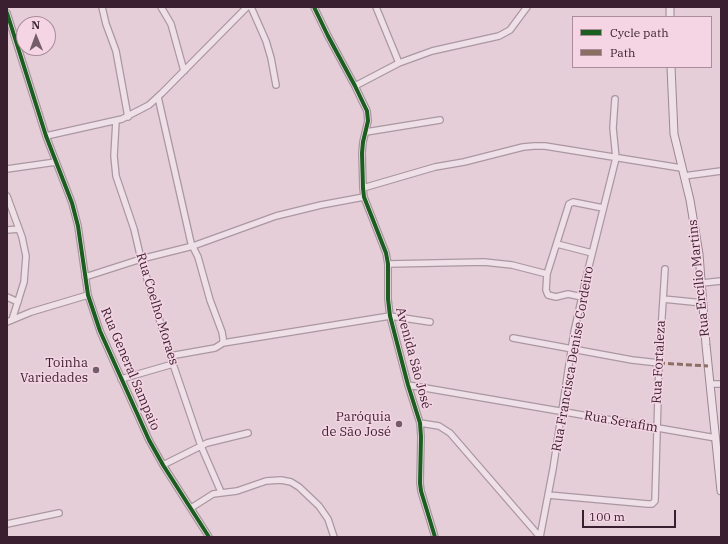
<!DOCTYPE html>
<html>
<head>
<meta charset="utf-8">
<style>
	body { margin:0 }
	#map { position:relative; width:728px; height:544px; overflow:hidden; background:#e5ced8; font-family:"IBM Plex Serif",serif }
	canvas { display:block }
	.frame { position:absolute; inset:0; border:8px solid #391f30; pointer-events:none }
	.legend { position:absolute; left:572px; top:16px; width:140px; height:52px; box-sizing:border-box; background:#f5d5e3; border:1px solid #aa8c9b; margin:0; padding:5px 7px; list-style:none; font-size:12px; color:#391f30 }
	.legend li { display:flex; align-items:center; gap:8px; height:20px }
	.legend b { width:20px; border:1px solid #aa8c9b }
	.north { position:absolute; left:16px; top:16px; width:40px; height:40px; box-sizing:border-box; background:#f5d5e3; border:1px solid #aa8c9b; border-radius:50%; rotate:359deg; font-size:11px; font-weight:700; line-height:16px; text-align:center; color:#391f30 }
	.north::after { content:''; display:block; margin:auto; width:14px; height:18px; background:#755c6b; clip-path:polygon(50% 0,100% 100%,50% 72%,0 100%) }
	.scale { position:absolute; left:582px; top:510px; width:94px; height:18px; box-sizing:border-box; border:2px solid #391f30; border-top:0; padding-left:5px; font-size:12px; line-height:14px; white-space:nowrap; color:#391f30; -webkit-text-stroke:3px #f5d5e3; paint-order:stroke }
</style>
</head>
<body>
<div id="map">
<canvas width="728" height="544"></canvas>
<div class="frame"></div>
<ul class="legend">
<li><b style="height:5px;background:#1b5e20"></b>Cycle path</li>
<li><b style="height:5px;background:#8d6e63"></b>Path</li>
</ul>
<div class="north">N</div>
<div class="scale">100 m</div>
</div>
<script>
const g = document.querySelector('canvas').getContext('2d');
g.lineJoin = 'round';
const toPath = rows => new Path2D(rows.map(r => 'M' + r).join(''));
function stroke(path, color, width, dash) { g.strokeStyle = color; g.lineWidth = width; g.lineCap = dash ? 'butt' : 'round'; g.setLineDash(dash || []); g.stroke(path); }
function write(font, color, halo, rows, align = 'center') {
  g.font = font + ' "IBM Plex Serif",serif'; g.lineWidth = 3; g.setLineDash([]); g.textBaseline = 'middle'; g.strokeStyle = halo; g.fillStyle = color; for (const [text, x, y, turn = 0] of rows) {
    g.save(); g.translate(x, y); g.rotate((+turn || 0) * Math.PI / 180); g.textAlign = isNaN(turn) ? turn : align; if (halo) g.strokeText(text, 0, 0); g.fillText(text, 0, 0); g.restore();
  }
}
const street = toPath([
	[102,7,106,24,116,51,128,117],
	[161,7,171,24,184,71],
	[251,7,266,41,271,58,276,85],
	[314,7,328,36,355,86,367,111,368,121,363,142,362,153,363,188,364,197,386,253,388,264,388,299,390,316,408,385,420,423,421,437,420,483,421,491,435,537],
	[7,13,46,136,72,203,78,226,88,295,100,331,149,440,163,465,209,537],
	[399,63,432,51,499,36,510,30,527,7],
	[355,86,399,63,376,7],
	[158,97,191,243,198,257,210,300,222,332,223,338,223,343,215,348,170,356],
	[116,121,114,156,116,176,134,229,141,259,173,364,201,446,221,492],
	[366,132,440,120],
	[46,136,122,119,149,105,162,93,247,7],
	[7,169,56,162],
	[684,176,721,171],
	[363,188,435,167,464,162,523,147,534,146,545,146,681,168],
	[7,196,22,237,26,256,24,282,12,320],
	[7,230,19,229],
	[557,244,592,253],
	[388,264,484,262,512,265,547,274,569,204,573,202,603,208],
	[547,274,546,290,548,295,556,297,568,294,582,297],
	[85,277,141,259,193,246,276,216,321,205,364,197],
	[702,283,721,281],
	[7,297,18,302],
	[663,299,703,303],
	[7,322,31,312,88,295],
	[513,338,632,360,659,363],
	[223,343,390,316,430,322],
	[121,379,173,364],
	[710,384,721,384],
	[408,385,716,438],
	[420,423,439,426,450,433,540,537],
	[163,465,207,443,248,433],
	[548,495,648,504,652,504,655,501,659,363,665,269],
	[191,508,213,494,237,491,266,481,281,480,291,482,299,487,319,506,328,519,334,537],
	[7,524,59,513],
	[540,537,553,469,574,332,588,270,616,158,613,128,615,99]
]);
const secondary = toPath([
	[670,17,670,7],
	[671,67,674,134,690,200,699,254,706,345,721,491]
]);
const quiet = toPath([
	[659,363,708,366]
]);
const cycleway = toPath([
	[314,7,328,36,355,86,367,111,368,121,363,142,362,153,363,188,364,197,386,253,388,264,388,299,390,316,408,385,420,423,421,437,420,483,421,491,435,537],
	[7,13,46,136,72,203,78,226,88,295,100,331,149,440,163,465,209,537]
]);
const markers = [
	[96,370,4,"#755c6b"],
	[399,424,4,"#755c6b"]
];
const streetNames = [
	["Rua Ercílio Martins",699,278,-96],
	["Rua Coelho Moraes",157,309,73],
	["Avenida São José",413,358,75],
	["Rua Francisca Denise Cordeiro",573,359,-80],
	["Rua Fortaleza",659,362,-87],
	["Rua General Sampaio",130,369,67],
	["Rua Serafim",621,422,10]
];
const poiNames = [
	["Toinha",88,363],
	["Variedades",88,378],
	["Paróquia",391,417],
	["de São José",391,432]
];
stroke(street, '#aa97a1', 8);
stroke(secondary, '#9a8791', 9);
stroke(street, '#eee0e6', 5.5);
stroke(secondary, '#eee0e6', 7);
stroke(quiet, '#8d6e63', 3, [6, 3]);
stroke(cycleway, '#1b5e20', 4);
for (const [x, y, r, color] of markers) { const dot = new Path2D(); dot.arc(x, y, r, 0, 2 * Math.PI); g.fillStyle = color; g.fill(dot); stroke(dot, '#f5d5e3', 1.5); }
write('13px', '#391f30', '#f5d5e3', streetNames);
write('13px', '#391f30', '#f5d5e3', poiNames, 'right');
</script>
</body>
</html>
